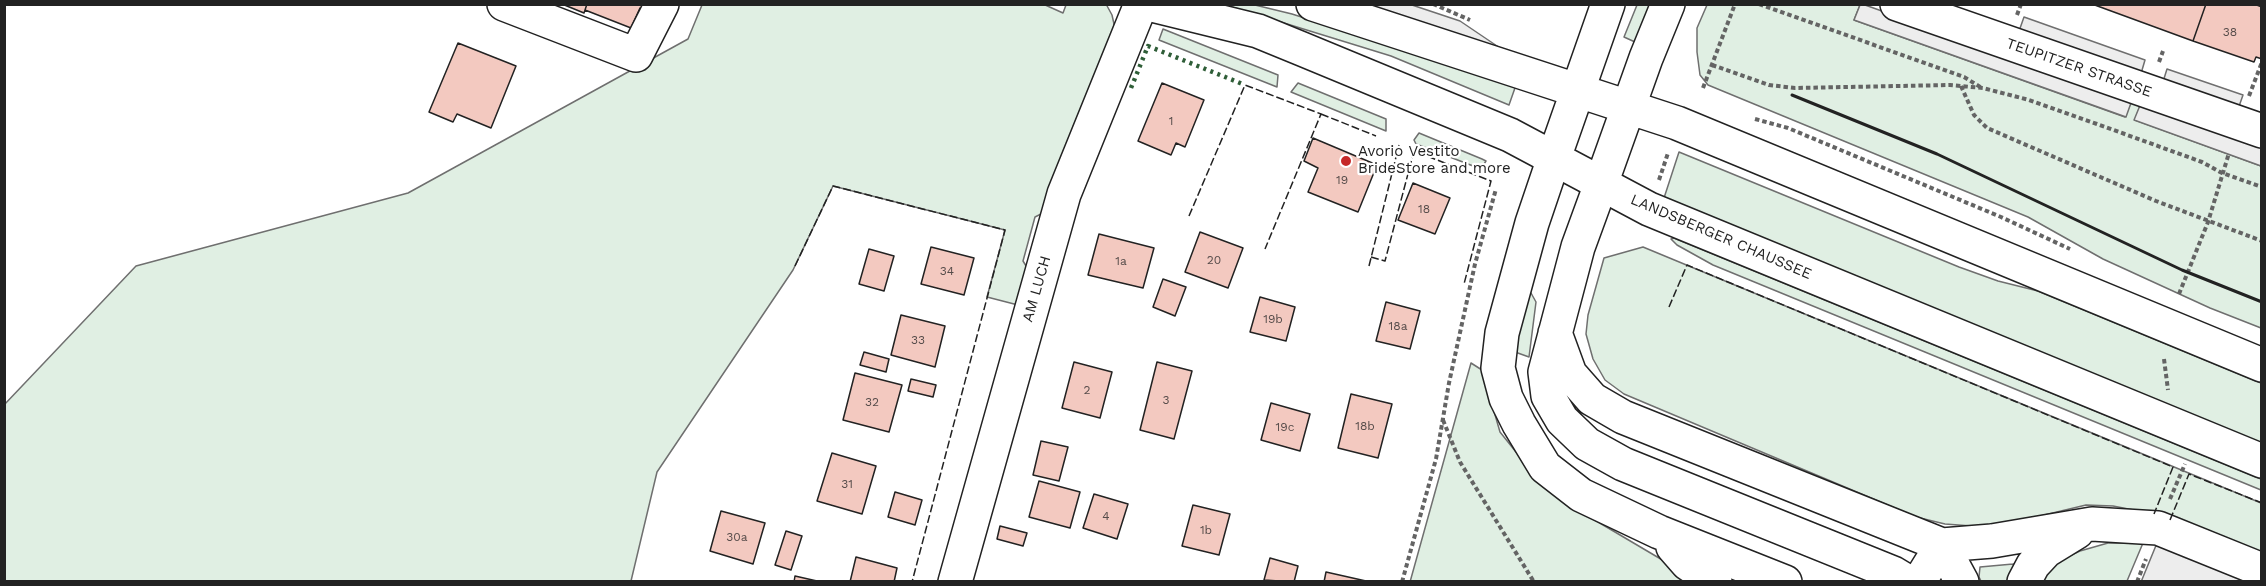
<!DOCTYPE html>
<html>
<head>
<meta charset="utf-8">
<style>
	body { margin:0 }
	#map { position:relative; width:2266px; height:586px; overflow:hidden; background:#fff; font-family:"Work Sans",sans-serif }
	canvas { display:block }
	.frame { position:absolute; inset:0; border:6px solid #222; pointer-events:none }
</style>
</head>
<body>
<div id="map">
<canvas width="2266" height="586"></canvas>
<div class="frame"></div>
</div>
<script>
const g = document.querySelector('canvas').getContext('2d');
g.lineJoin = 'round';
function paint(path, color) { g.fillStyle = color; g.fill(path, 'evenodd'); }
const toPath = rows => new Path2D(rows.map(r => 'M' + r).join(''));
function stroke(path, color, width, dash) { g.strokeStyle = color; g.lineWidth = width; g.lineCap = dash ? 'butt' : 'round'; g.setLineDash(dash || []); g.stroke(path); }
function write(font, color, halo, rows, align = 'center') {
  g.font = font + ' "Work Sans",sans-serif'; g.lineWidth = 4.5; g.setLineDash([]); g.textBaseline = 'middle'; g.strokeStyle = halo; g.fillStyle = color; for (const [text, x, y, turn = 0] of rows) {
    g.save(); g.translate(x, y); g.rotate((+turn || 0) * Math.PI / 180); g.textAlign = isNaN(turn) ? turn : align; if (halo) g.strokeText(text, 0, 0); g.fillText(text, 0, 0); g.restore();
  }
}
const green = toPath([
	[1043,4,1063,13,1066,5,1106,4,1112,15,1114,24,1113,32,1073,127,1045,212,1035,217,1023,261,1028,269,1018,305,987,297,1005,230,833,186,793,270,657,472,631,581,5,581,4,405,136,266,408,193,688,39,702,5,1043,4],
	[1230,5,1255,5,1292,14,1516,85,1509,105,1391,56,1232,7,1230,5],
	[1637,5,1651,5,1635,42,1624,37,1637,5],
	[1707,5,1860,5,1854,20,2125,117,2132,100,2141,103,2135,120,2261,166,2261,328,2210,308,2103,259,2028,217,1708,85,1700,75,1697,52,1697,28,1707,5],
	[1163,29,1278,75,1277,87,1159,40,1163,29],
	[1298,83,1386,119,1386,131,1291,92,1298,83],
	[1419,133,1482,159,1486,161,1481,169,1416,144,1414,140,1419,133],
	[1679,152,1959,267,1998,281,2038,291,2261,383,2261,443,1664,198,1679,152],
	[1674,238,2261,479,2261,490,1713,265,1677,245,1671,239,1674,238],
	[1643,247,2261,503,2261,556,2154,514,2113,506,2086,505,2007,524,1985,527,1945,524,1916,517,1624,394,1605,380,1593,359,1586,334,1588,315,1604,258,1643,247],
	[1531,293,1536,302,1529,357,1515,352,1527,294,1531,293],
	[1471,363,1482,370,1500,432,1544,487,1576,509,1698,581,1410,582,1471,363],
	[2108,543,2143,543,2127,581,2036,582,2060,560,2080,551,2108,543],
	[2013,564,2024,566,2012,581,1981,581,1979,577,1980,567,2013,564]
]);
const parking = toPath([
	[1362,5,1412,5,1460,21,1500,48,1362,5],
	[1860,5,1865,5,2132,100,2126,117,1854,20,1860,5],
	[2024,17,2145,60,2140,77,2018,34,2024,17],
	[2167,69,2243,95,2237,112,2162,85,2167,69],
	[2141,103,2261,147,2261,166,2134,120,2141,103],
	[2157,543,2254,582,2141,582,2157,543]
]);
const building = toPath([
	[562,4,587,4,584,13,562,4],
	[587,4,653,4,650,13,640,8,631,28,585,10,587,4],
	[2092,4,2206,4,2193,41,2092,4],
	[2206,4,2254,4,2262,7,2262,59,2256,57,2254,62,2193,41,2206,4],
	[458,43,516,66,491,128,457,114,453,122,429,112,458,43],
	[1162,83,1204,100,1185,147,1176,143,1171,155,1138,141,1162,83],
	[1313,138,1377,165,1358,212,1308,192,1318,168,1304,161,1313,138],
	[1413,183,1450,198,1435,234,1398,220,1413,183],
	[1200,232,1243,248,1228,288,1185,272,1200,232],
	[1099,234,1154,248,1143,288,1088,275,1099,234],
	[931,247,974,258,964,295,921,284,931,247],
	[869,249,894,256,884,291,859,284,869,249],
	[1163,279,1186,287,1175,316,1153,307,1163,279],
	[1260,297,1295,307,1286,341,1250,332,1260,297],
	[1386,302,1420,311,1410,349,1376,341,1386,302],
	[901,315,945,326,935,367,891,355,901,315],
	[864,352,889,359,886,372,860,365,864,352],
	[1074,362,1112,372,1100,418,1062,408,1074,362],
	[1157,362,1192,371,1174,439,1140,430,1157,362],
	[855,373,902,385,889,432,843,420,855,373],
	[911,379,936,385,933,397,908,391,911,379],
	[1351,394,1392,404,1378,458,1338,448,1351,394],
	[1271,403,1310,414,1300,451,1261,440,1271,403],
	[1041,441,1068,447,1059,481,1033,475,1041,441],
	[832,453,876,466,862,514,817,501,832,453],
	[1039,481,1080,492,1070,528,1029,517,1039,481],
	[895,492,922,500,915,525,888,517,895,492],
	[1094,494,1128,504,1117,539,1083,528,1094,494],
	[1193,505,1230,514,1219,555,1182,546,1193,505],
	[721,511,765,523,753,564,710,551,721,511],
	[1000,526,1027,533,1023,546,997,539,1000,526],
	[786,531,802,536,791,570,775,565,786,531],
	[856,557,897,568,894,582,850,582,856,557],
	[1270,558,1298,566,1294,582,1264,580,1270,558],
	[1326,572,1366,581,1324,582,1326,572],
	[795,576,817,581,794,582,795,576]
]);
const path = toPath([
	[1433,4,1470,20],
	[1759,4,1964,77,1982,88],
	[2017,15,2021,4],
	[2159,62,2163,51],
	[1712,65,1769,85,1795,88,1950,85,1983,88,2029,100,2097,124,2202,162,2222,173,2262,187],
	[1961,86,1974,115,1987,128,2156,201,2262,241],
	[1703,88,1735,4],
	[2249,96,2262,62],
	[1755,119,1788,128,2001,217,2070,249],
	[1659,180,1668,153],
	[2179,294,2208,222,2229,153],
	[2164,359,2168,390],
	[1443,420,1460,462,1534,582],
	[2170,499,2185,464],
	[1402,582,1436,459,1449,383,1475,264,1496,189],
	[2137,582,2146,559]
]);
const minor = toPath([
	[504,4,636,55,662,4],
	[1897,4,2262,131],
	[1554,158,1532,223,1502,333,1498,368,1506,398,1519,424,1545,467,1581,495,1659,532,1785,582],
	[1601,184,1578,247,1545,372,1548,396,1562,420,1587,444,1623,464,1893,573,1908,582],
	[1555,333,1570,374,1592,399,1623,417,1942,545,1992,541,2092,524,2158,528,2262,570],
	[1673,547,1687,563,1715,582],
	[955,582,1064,194,1141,4],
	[1919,582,1942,545,1962,582],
	[2024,582,2033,565,2046,551,2077,532]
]);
const major = toPath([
	[1148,4,1258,31,1302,49,1510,135,1649,209,2262,461],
	[1313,4,1677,123,2262,365],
	[1554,158,1608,4],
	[1601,184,1646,58,1668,4]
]);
const hedge = toPath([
	[1131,88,1148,46,1245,85]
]);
const fence = toPath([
	[1321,114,1376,136],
	[1189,216,1245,85,1321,114,1265,249],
	[1371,257,1385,261,1414,151,1491,181,1464,284],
	[795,266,833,186,1005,230,912,582],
	[1369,266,1399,145],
	[1669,307,1687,265,2173,467,2154,514],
	[2170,520,2189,474,2262,503]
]);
const wall = toPath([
	[1792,95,1937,154,2182,270,2262,302]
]);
const markers = [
	[1346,161,6,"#c62828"]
];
const numberNames = [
	["38",2230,32],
	["1",1171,121],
	["19",1342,180],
	["18",1424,209],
	["20",1214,260],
	["1a",1121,261],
	["34",947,271],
	["19b",1273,319],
	["18a",1398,326],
	["33",918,340],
	["2",1087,390],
	["3",1166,400],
	["32",872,402],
	["18b",1365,426],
	["19c",1285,427],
	["31",847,484],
	["4",1106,516],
	["1b",1206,530],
	["30a",737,537]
];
const streetNames = [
	["TEUPITZER STRASSE",2079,68,19],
	["LANDSBERGER CHAUSSEE",1721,237,23],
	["AM LUCH",1037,289,-74]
];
const poiNames = [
	["Avorio Vestito",1358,152],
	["BrideStore and more",1358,169]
];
paint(green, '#e0efe3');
stroke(green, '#6f6f6f', 1.5);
paint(parking, '#ededed');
stroke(parking, '#6f6f6f', 1.5);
paint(building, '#f3c9c0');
stroke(building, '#222', 1.5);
stroke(minor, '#222', 36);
stroke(major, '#222', 36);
stroke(path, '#646464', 4, [4.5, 3]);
stroke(minor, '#fff', 33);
stroke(major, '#fff', 33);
stroke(hedge, '#2f5e38', 4.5, [3, 4.5]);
stroke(fence, '#222', 1.5, [8, 3]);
stroke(wall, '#222', 3);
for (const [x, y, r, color] of markers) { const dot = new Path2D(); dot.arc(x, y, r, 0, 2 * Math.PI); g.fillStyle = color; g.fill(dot); stroke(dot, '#fff', 2); }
write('12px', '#564c4a', null, numberNames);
write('15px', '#222', '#fff', streetNames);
write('15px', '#222', '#fff', poiNames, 'left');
</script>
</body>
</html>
